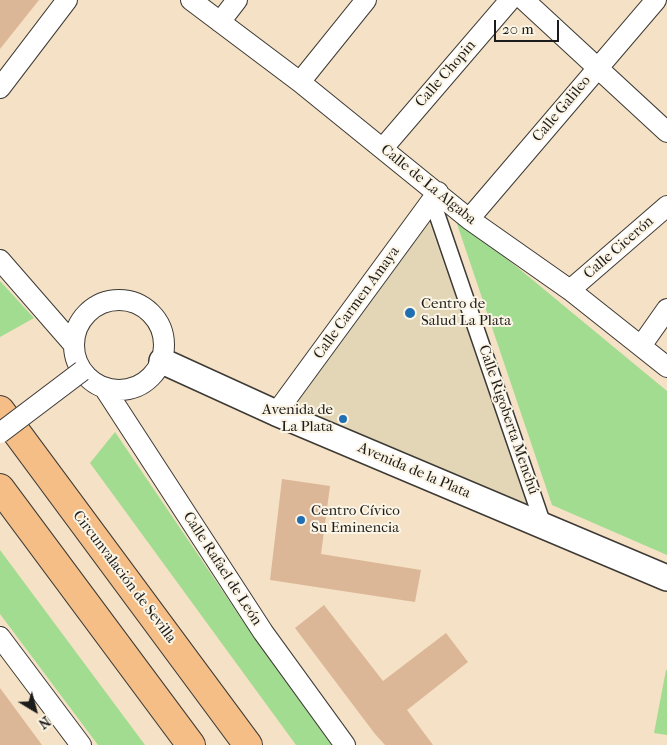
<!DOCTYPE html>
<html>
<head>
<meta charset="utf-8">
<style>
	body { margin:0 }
	#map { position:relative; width:667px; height:745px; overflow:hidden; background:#f5e1c5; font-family:"IM FELL French Canon",serif }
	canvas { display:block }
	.north { position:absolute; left:10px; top:685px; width:50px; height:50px; -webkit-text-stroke:4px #fcf5e5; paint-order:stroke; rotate:143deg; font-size:14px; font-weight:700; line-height:20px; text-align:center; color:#1c1c1c }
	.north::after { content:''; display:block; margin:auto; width:18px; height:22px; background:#1c1c1c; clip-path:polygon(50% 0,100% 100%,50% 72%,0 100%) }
	.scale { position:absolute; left:494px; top:20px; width:65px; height:22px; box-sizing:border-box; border:2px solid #1c1c1c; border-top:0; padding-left:6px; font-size:15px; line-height:18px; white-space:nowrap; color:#1c1c1c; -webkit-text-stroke:4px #fcf5e5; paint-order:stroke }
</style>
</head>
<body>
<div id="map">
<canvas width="667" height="745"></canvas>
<div class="north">N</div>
<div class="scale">20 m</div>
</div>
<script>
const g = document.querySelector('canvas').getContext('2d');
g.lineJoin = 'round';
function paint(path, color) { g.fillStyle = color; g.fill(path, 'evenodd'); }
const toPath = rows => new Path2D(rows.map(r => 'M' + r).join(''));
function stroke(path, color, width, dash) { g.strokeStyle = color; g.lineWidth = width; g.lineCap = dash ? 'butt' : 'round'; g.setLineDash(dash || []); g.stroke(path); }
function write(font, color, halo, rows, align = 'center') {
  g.font = font + ' "IM FELL French Canon",serif'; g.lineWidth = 4; g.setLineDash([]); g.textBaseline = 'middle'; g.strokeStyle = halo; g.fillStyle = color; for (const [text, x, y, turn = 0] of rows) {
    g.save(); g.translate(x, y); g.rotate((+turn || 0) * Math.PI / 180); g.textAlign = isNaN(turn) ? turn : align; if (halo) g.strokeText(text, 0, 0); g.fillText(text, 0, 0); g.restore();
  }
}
const built = toPath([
	[428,219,529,505,288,407]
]);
const green = toPath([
	[454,215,667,391,667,555,552,505],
	[0,281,34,318,0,337],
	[115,432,251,633,334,745,296,745,90,463],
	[0,550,145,745,98,745,0,614],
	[666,670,667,670,667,735,654,733]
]);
const building = toPath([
	[0,0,39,0,0,49],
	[282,479,330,486,321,554,421,570,415,602,270,580],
	[324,605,383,681,446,633,468,662,407,710,433,745,385,745,375,734,295,628],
	[0,688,42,745,0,745]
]);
const pedestrian = toPath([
	[432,200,544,527]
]);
const minor = toPath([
	[191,0,300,82,469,219,570,290,667,367],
	[524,0,667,132],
	[220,22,237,0],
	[300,82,366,0],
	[0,88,67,0],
	[383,148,510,0],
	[469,219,656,0],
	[0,260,74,345],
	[570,290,667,206],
	'74 345a45 45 0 1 1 90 0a45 45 0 1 1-90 0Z',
	[641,346,667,309],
	[105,389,263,632,345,745],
	[276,413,438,192],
	[0,637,81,745]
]);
const tertiary = toPath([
	[162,361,276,413,667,578]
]);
const motorway = toPath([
	[0,410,248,745],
	[0,488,191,745]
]);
const minorBridge = toPath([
	[0,433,82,371]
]);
const markers = [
	[410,313,6,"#1f6fb2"],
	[343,419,5,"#1f6fb2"],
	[301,520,5,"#1f6fb2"]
];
const streetNames = [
	["Calle Chopin",446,74,-49],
	["Calle Galileo",562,109,-50],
	["Calle de La Algaba",428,185,39],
	["Calle Cicerón",619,248,-41],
	["Calle Carmen Amaya",357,303,-54],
	["Calle Rigoberta Menchú",508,420,71],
	["Avenida de la Plata",414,471,23],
	["Calle Rafael de León",222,569,57],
	["Circunvalación de Sevilla",124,577,53]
];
const poiNames = [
	["Centro de",421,304],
	["Salud La Plata",421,321],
	["Avenida de",333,410,"right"],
	["La Plata",333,427,"right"],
	["Centro Cívico",311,511],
	["Su Eminencia",311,528]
];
paint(built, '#e2d6b7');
paint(green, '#a2dc90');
paint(building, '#dcb797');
stroke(pedestrian, '#3d3a35', 18);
stroke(minor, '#3d3a35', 22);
stroke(tertiary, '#3d3a35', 28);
stroke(motorway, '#3d3a35', 30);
stroke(pedestrian, '#fff', 15);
stroke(minor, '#fff', 20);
stroke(tertiary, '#fff', 25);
stroke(motorway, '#f6be87', 28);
stroke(minorBridge, '#3d3a35', 22, []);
stroke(minorBridge, '#fff', 20);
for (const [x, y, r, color] of markers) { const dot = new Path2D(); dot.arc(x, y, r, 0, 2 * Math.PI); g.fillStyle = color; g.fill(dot); stroke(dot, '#fcf5e5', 2); }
write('15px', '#1c1c1c', '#fcf5e5', streetNames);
write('15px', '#1c1c1c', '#fcf5e5', poiNames, 'left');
</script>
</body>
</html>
